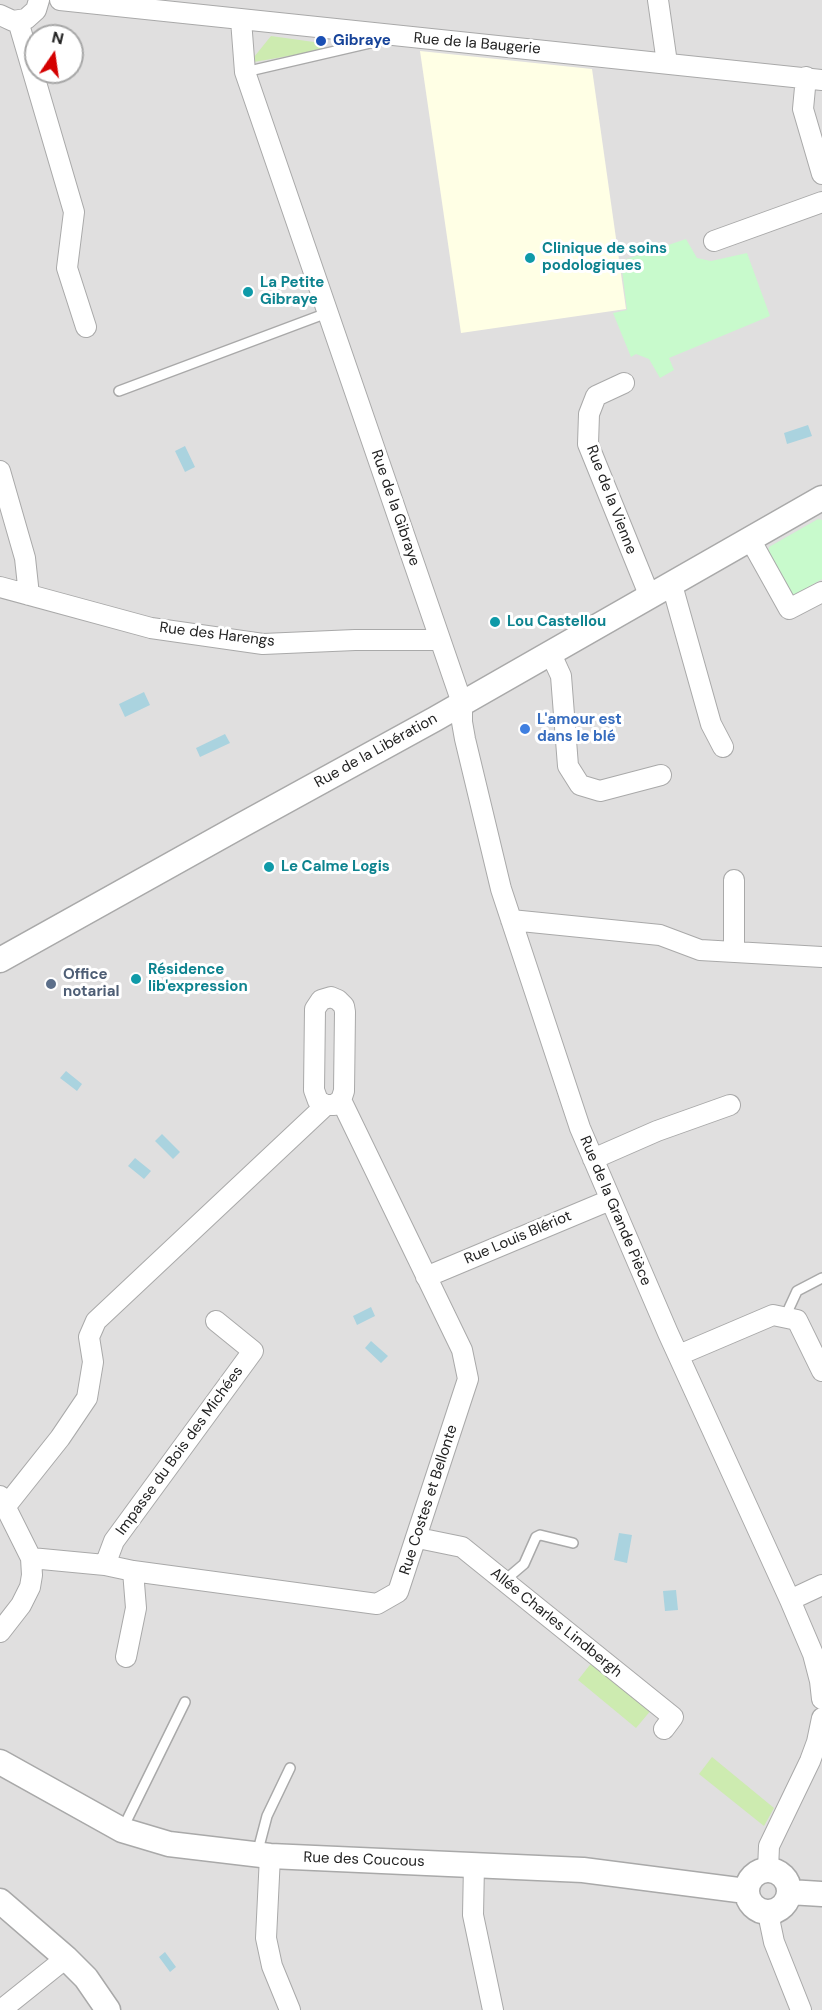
<!DOCTYPE html>
<html>
<head>
<meta charset="utf-8">
<style>
	body { margin:0 }
	#map { position:relative; width:822px; height:2010px; overflow:hidden; background:#f2efe9; font-family:"DM Sans",sans-serif }
	canvas { display:block }
	.north { position:absolute; left:24px; top:24px; width:60px; height:60px; box-sizing:border-box; background:#fff; border:2px solid #a7a7a7; border-radius:50%; rotate:13deg; font-size:16px; font-weight:700; line-height:24px; text-align:center; color:#222 }
	.north::after { content:''; display:block; margin:auto; width:21px; height:27px; background:#d40000; clip-path:polygon(50% 0,100% 100%,50% 72%,0 100%) }
</style>
</head>
<body>
<div id="map">
<canvas width="822" height="2010"></canvas>
<div class="north">N</div>
</div>
<script>
const g = document.querySelector('canvas').getContext('2d');
g.lineJoin = 'round';
function paint(path, color) { g.fillStyle = color; g.fill(path, 'evenodd'); }
const toPath = rows => new Path2D(rows.map(r => 'M' + r).join(''));
function stroke(path, color, width, dash) { g.strokeStyle = color; g.lineWidth = width; g.lineCap = dash ? 'butt' : 'round'; g.setLineDash(dash || []); g.stroke(path); }
function write(font, color, halo, rows, align = 'center') {
  g.font = font + ' "DM Sans",sans-serif'; g.lineWidth = 6; g.setLineDash([]); g.textBaseline = 'middle'; g.strokeStyle = halo; g.fillStyle = color; for (const [text, x, y, turn = 0] of rows) {
    g.save(); g.translate(x, y); g.rotate((+turn || 0) * Math.PI / 180); g.textAlign = isNaN(turn) ? turn : align; if (halo) g.strokeText(text, 0, 0); g.fillText(text, 0, 0); g.restore();
  }
}
const residential = toPath([
	[0,0,822,0,822,2010,0,2010],
	[36,36,72,36,72,72,36,72]
]);
const education = toPath([
	[420,51,592,69,626,309,461,333]
]);
const grass = toPath([
	[271,36,321,43,323,50,254,62,254,57],
	[593,1661,652,1709,636,1728,578,1680],
	[712,1757,774,1808,764,1826,699,1774]
]);
const park = toPath([
	[686,239,697,258,711,261,747,253,770,316,669,358,674,370,660,378,649,359,636,354,631,357,613,313,627,310,621,261],
	[818,519,822,520,822,579,795,595,792,595,768,554,769,547]
]);
const water = toPath([
	[808,425,812,436,787,444,784,433],
	[185,446,195,467,185,472,175,451],
	[144,692,150,705,125,717,119,704],
	[225,734,230,743,200,757,196,748],
	[66,1071,82,1084,77,1091,60,1078],
	[162,1134,180,1152,173,1159,155,1141],
	[135,1158,151,1171,144,1179,128,1166],
	[371,1307,375,1316,357,1325,353,1316],
	[371,1341,388,1356,381,1363,365,1348],
	[619,1533,632,1535,627,1563,614,1560],
	[676,1590,678,1610,665,1611,663,1591],
	[165,1952,176,1967,170,1972,159,1957]
]);
const service = toPath([
	[245,72,383,40],
	[119,391,327,313],
	[785,1317,797,1291,822,1278],
	[504,1581,524,1564,536,1537,540,1535,573,1543],
	[123,1828,185,1702],
	[257,1854,267,1816,290,1768]
]);
const minor = toPath([
	[60,0,822,80],
	[658,0,667,63],
	[0,15,13,21,26,19,36,10,39,0],
	[241,20,245,72,462,703,462,722,465,739,501,889,580,1128,668,1333,790,1600,813,1654,820,1681,822,1699],
	[18,21,74,212,67,268,86,327],
	[806,77,803,109,822,174],
	[714,241,822,202],
	[624,383,596,396,589,414,588,444,650,597],
	[0,471,25,558,29,595],
	[750,539,789,609,822,592],
	[672,585,711,724,723,747],
	[0,587,151,628,263,644,355,640,440,640],
	[550,652,561,676,568,766,580,785,600,791,661,775],
	[734,880,734,952],
	[511,920,660,935,700,950,822,957],
	[593,1159,657,1131,730,1105],
	[426,1277,610,1200],
	[679,1355,773,1315,797,1320,822,1371],
	[0,1496,31,1558,32,1575,30,1587,21,1605,0,1632],
	[6,1506,60,1438,87,1398,93,1362,89,1337,96,1321,326,1105],
	[418,1538,462,1547,673,1717,664,1729],
	[31,1558,105,1565,133,1571,377,1604,398,1592,468,1379,462,1350,341,1100,344,1091,345,1012,344,1006,338,1000,331,997,321,1000,315,1009,314,1090,318,1101,326,1105,334,1105,341,1100],
	[105,1565,114,1541,253,1351,216,1321],
	[790,1600,822,1585],
	[126,1657,136,1608,133,1571],
	[270,1856,266,1938,272,1966,290,2010],
	[474,1865,473,1915,493,2010],
	[768,1870,769,1846,810,1761,817,1742,822,1718],
	[771,1913,770,1923,774,1942,801,2010],
	[1,2010,66,1958]
]);
const tertiary = toPath([
	[0,960,242,825,435,719,822,498],
	[0,1762,122,1830,169,1844,270,1856,583,1870,746,1891],
	'747 1891a21 21 0 1 1 42 0a21 21 0 1 1-42 0Z',
	[789,1892,822,1894],
	[0,1901,66,1958,86,1978,108,2010]
]);
const markers = [
	[321,41,6,"#1a4fb4"],
	[530,258,6,"#0f9aa8"],
	[248,292,6,"#0f9aa8"],
	[495,622,6,"#0f9aa8"],
	[525,729,6,"#3f7fe0"],
	[269,867,6,"#0f9aa8"],
	[136,979,6,"#0f9aa8"],
	[51,984,6,"#5c6f8a"]
];
const transitNames = [
	["Gibraye",333,41]
];
const streetNames = [
	["Rue de la Baugerie",477,44,5],
	["Rue de la Vienne",611,500,69],
	["Rue de la Gibraye",395,508,71],
	["Rue des Harengs",217,635,7],
	["Rue de la Libération",376,751,-29],
	["Rue de la Grande Pièce",615,1211,67],
	["Rue Louis Blériot",518,1238,-23],
	["Impasse du Bois des Michées",180,1451,-54],
	["Rue Costes et Bellonte",429,1500,-72],
	["Allée Charles Lindbergh",556,1623,39],
	["Rue des Coucous",364,1860,2]
];
const cultureNames = [
	["Clinique de soins",542,249],
	["podologiques",542,266],
	["La Petite",260,283],
	["Gibraye",260,300],
	["Lou Castellou",507,622],
	["Le Calme Logis",281,867],
	["Résidence",148,970],
	["lib'expression",148,987]
];
const shopNames = [
	["L'amour est",537,720],
	["dans le blé",537,737]
];
const serviceNames = [
	["Office",63,975],
	["notarial",63,992]
];
paint(residential, '#e0dfdf');
paint(education, '#ffffe5');
paint(grass, '#cdebb0');
paint(park, '#c8facc');
paint(water, '#aad3df');
stroke(service, '#a9a9a9', 12);
stroke(minor, '#a9a9a9', 22);
stroke(tertiary, '#a9a9a9', 27);
stroke(service, '#fff', 9);
stroke(minor, '#fff', 20);
stroke(tertiary, '#fff', 24);
for (const [x, y, r, color] of markers) { const dot = new Path2D(); dot.arc(x, y, r, 0, 2 * Math.PI); g.fillStyle = color; g.fill(dot); stroke(dot, '#fff', 2); }
write('bold 15px', '#164399', '#fff', transitNames, 'left');
write('15px', '#222', '#fff', streetNames);
write('bold 15px', '#0d838f', '#fff', cultureNames, 'left');
write('bold 15px', '#366cbe', '#fff', shopNames, 'left');
write('bold 15px', '#4e5e75', '#fff', serviceNames, 'left');
</script>
</body>
</html>
